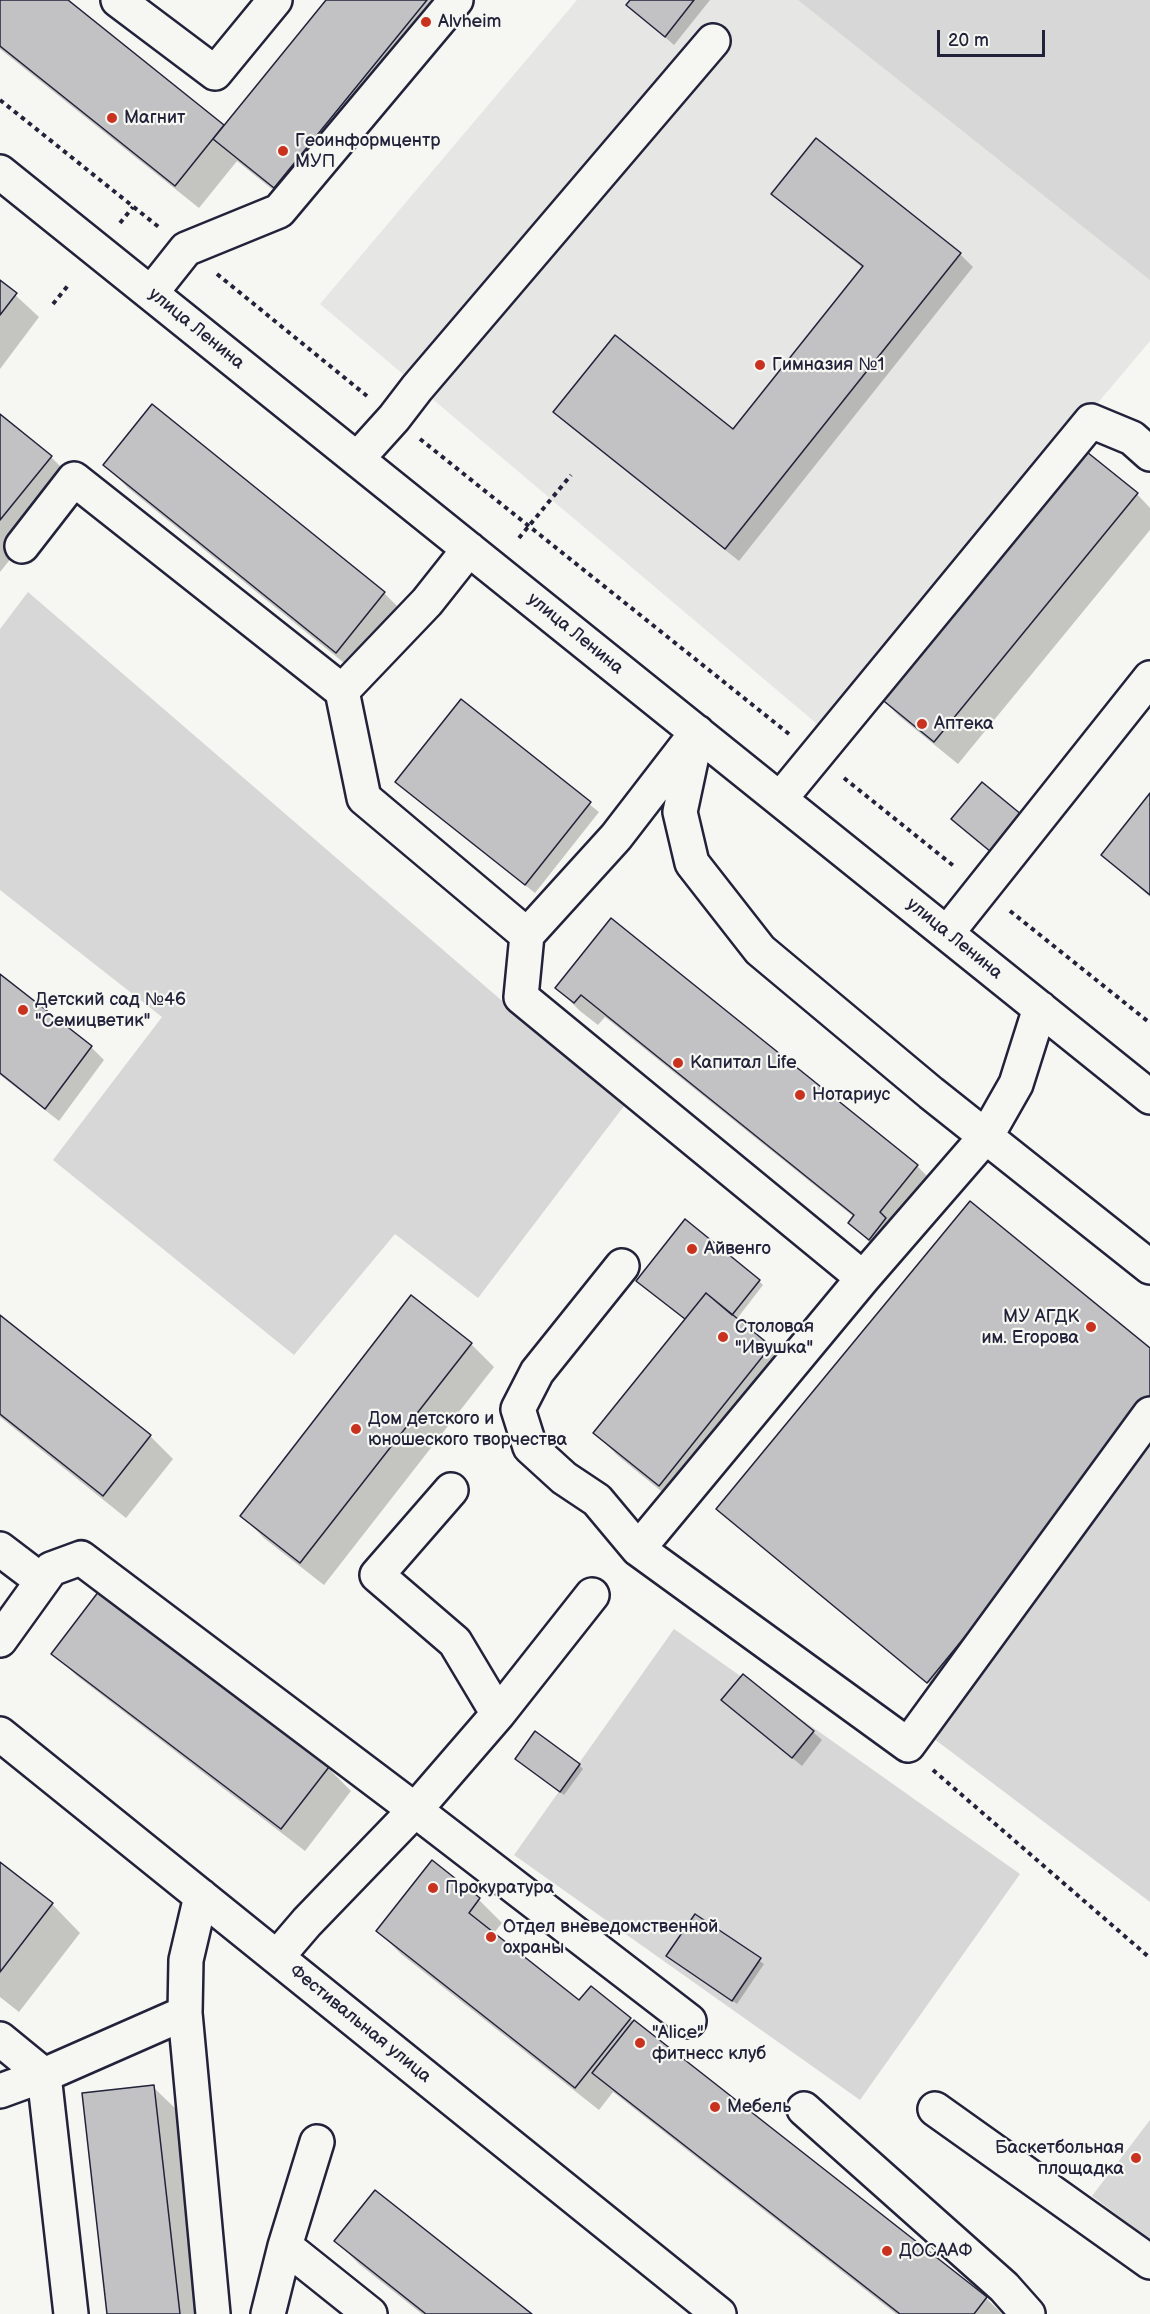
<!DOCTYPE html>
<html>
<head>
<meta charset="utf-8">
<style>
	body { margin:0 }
	#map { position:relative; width:1150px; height:2314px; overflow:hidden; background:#f6f6f2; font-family:"Balsamiq Sans",sans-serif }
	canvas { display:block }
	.scale { position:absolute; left:937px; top:30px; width:108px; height:27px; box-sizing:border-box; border:3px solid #22223b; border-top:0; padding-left:8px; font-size:18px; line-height:21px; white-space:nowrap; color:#22223b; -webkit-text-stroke:4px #f6f6f2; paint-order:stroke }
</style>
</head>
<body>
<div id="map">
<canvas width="1150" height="2314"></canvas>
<div class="scale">20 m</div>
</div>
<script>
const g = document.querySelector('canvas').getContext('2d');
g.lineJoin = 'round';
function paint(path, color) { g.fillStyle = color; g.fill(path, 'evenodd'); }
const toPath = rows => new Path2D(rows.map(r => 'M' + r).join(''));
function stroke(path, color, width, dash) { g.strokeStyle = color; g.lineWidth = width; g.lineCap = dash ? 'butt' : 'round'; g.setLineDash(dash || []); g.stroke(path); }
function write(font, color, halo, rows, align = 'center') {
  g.font = font + ' "Balsamiq Sans",sans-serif'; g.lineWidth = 4.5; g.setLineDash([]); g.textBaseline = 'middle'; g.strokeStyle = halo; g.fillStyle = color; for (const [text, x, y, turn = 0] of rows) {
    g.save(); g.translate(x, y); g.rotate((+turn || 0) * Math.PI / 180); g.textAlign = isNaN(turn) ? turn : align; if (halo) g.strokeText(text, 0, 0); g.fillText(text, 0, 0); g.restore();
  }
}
const built = toPath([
	[577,0,1150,0,1150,341,823,729,320,304]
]);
const green = toPath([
	[798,0,1150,0,1150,280],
	[28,592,624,1106,478,1298,395,1234,294,1355,53,1160,162,1017,0,890,0,629],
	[1150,1438,1150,1902,925,1732],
	[674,1629,1020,1874,860,2100,514,1855],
	[1150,2120,1150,2240,1092,2196]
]);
const shadow = toPath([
	[0,0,66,0,225,128,328,0,469,0,298,210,237,161,199,208,0,49],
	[632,0,710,0,674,45,628,5],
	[773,194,960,254,973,267,739,561,568,425,555,412,733,431,863,268,787,207],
	[0,281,39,317,0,369],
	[0,415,51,457,74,480,0,572],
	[105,465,384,593,407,616,359,675,128,488],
	[1137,494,1150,508,1150,530,958,764,899,716,876,693],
	[461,701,599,812,535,893,406,791],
	[1150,795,1150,897,1103,855],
	[612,920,917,1166,940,1189,873,1246,850,1222,854,1217,605,1017,598,1025,580,1011,557,988],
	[0,976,91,1047,104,1060,59,1121,0,1075],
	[759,1281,763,1285,736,1320,770,1347,793,1370,682,1508,618,1456,595,1433,687,1319,642,1285],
	[0,1316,150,1436,173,1459,126,1518,0,1417],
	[471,1344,494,1367,324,1585,265,1539,242,1516],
	[1150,1350,937,1690,718,1509],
	[53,1653,328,1768,351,1791,305,1851,77,1676],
	[732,1709,813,1732,822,1740,802,1766],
	[521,1763,579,1765,583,1769,564,1795],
	[432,1862,479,1900,502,1923,493,1934,580,2002,630,2019,986,2298,1002,2314,896,2314,613,2092,599,2110,401,1954,378,1931],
	[0,1864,52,1904,80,1933,19,2012,0,1997],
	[695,1916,764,1964,737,2004,672,1960],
	[153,2087,177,2110,200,2314,108,2314],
	[336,2241,530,2314,422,2314,359,2264]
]);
const building = toPath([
	[0,0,68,0,224,125,175,186,0,46,0,0],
	[326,0,427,0,274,188,213,139,326,0],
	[630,0,694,0,665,37,626,5,630,0],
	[816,138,961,253,725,549,553,412,615,335,733,429,863,266,771,194,816,138],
	[0,280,17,293,0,315,0,280],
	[152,404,385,592,336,653,103,465,152,404],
	[0,414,52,456,0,520,0,414],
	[1077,444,1138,493,934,742,874,693,1077,444],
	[461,699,591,802,525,885,395,782,461,699],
	[982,782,1022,815,991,852,951,819,982,782],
	[1150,793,1150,895,1101,855,1150,793],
	[611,918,918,1165,880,1212,886,1218,869,1240,848,1223,854,1215,581,995,574,1003,555,988,611,918],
	[0,974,92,1046,45,1109,0,1073,0,974],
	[970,1201,1150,1348,1150,1411,927,1683,716,1509,970,1201],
	[685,1219,760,1280,732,1315,706,1293,685,1319,636,1281,685,1219],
	[706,1293,771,1346,659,1486,593,1433,706,1293],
	[411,1295,472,1343,300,1563,240,1516,411,1295],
	[0,1315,151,1435,103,1496,0,1414,0,1315],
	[99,1591,329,1767,281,1829,51,1654,99,1591],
	[743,1674,814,1731,792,1758,721,1700,743,1674],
	[535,1731,580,1764,560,1792,515,1759,535,1731],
	[432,1860,480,1898,469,1913,579,2000,591,1986,631,2018,575,2088,376,1931,432,1860],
	[0,1862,53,1903,0,1972,0,1862],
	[695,1914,761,1958,732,2001,666,1956,695,1914],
	[634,2020,987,2297,974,2314,900,2314,592,2073,634,2020],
	[154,2085,180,2314,107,2314,82,2093,154,2085],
	[375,2190,532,2314,426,2314,334,2241,375,2190]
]);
const path = toPath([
	[0,100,160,228],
	[120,223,133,207],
	[217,274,367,396],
	[53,304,70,283],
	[420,439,789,734],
	[519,538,571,475],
	[844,778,955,867],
	[1010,911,1150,1023],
	[933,1770,1150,1958]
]);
const minor = toPath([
	[118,0,215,73,275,0],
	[0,172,1150,1097],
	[151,293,186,249,279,211,456,0],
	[357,459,394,418,417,388,713,41],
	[22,546,74,479,342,691,427,602,469,549],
	[342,691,364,798,527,935,616,837,690,741],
	[697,732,680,812,692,863,760,950,931,1093,1150,1267],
	[780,799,1091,421,1132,438,1150,454],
	[947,933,1150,678],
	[527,935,521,997,863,1278],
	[622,1266,537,1372,518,1409,530,1447,564,1478,597,1500,638,1549,908,1745,1150,1414],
	[451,1490,377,1575,455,1642,498,1714],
	[0,1549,42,1581],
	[638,1549,863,1278,987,1135,1016,1084,1040,1008],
	[0,1640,51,1569,81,1558,415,1810,689,2021],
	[0,1734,719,2314],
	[201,1896,186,1960,185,2013,213,2314],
	[277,1957,307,1922,415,1810,498,1714,592,1595],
	[0,2039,44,2075,0,2091],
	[804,2109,1004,2287,1028,2314],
	[935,2109,1150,2262],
	[285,2246,370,2314],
	[71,2314,44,2075,185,2013],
	[268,2314,285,2246,317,2142]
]);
const markers = [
	[426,22,6,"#c8321e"],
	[112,118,6,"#c8321e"],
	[283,151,6,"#c8321e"],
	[760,365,6,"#c8321e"],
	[922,724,6,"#c8321e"],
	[23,1010,6,"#c8321e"],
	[678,1063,6,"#c8321e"],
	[800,1095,6,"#c8321e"],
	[692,1249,6,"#c8321e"],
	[1091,1327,6,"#c8321e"],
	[723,1337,6,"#c8321e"],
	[356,1429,6,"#c8321e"],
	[433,1888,6,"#c8321e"],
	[491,1937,6,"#c8321e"],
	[640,2043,6,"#c8321e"],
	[715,2107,6,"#c8321e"],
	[1136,2158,6,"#c8321e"],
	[887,2251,6,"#c8321e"]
];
const poiNames = [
	["Alvheim",438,22],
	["Магнит",124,118],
	["Геоинформцентр",295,141],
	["МУП",295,162],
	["Гимназия №1",772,365],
	["Аптека",934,724],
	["Детский сад №46",35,1000],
	["\"Семицветик\"",35,1021],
	["Капитал Life",690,1063],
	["Нотариус",812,1095],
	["Айвенго",704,1249],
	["МУ АГДК",1079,1317,"right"],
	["им. Егорова",1079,1338,"right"],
	["Столовая",735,1327],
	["\"Ивушка\"",735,1348],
	["Дом детского и",368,1419],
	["юношеского творчества",368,1440],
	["Прокуратура",445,1888],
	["Отдел вневедомственной",503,1927],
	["охраны",503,1948],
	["\"Alice\"",652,2033],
	["фитнесс клуб",652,2054],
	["Мебель",727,2107],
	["Баскетбольная",1124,2148,"right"],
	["площадка",1124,2169,"right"],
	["ДОСААФ",899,2251]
];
const streetNames = [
	["улица Ленина",196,329,39],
	["улица Ленина",575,634,39],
	["улица Ленина",954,939,39],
	["Фестивальная улица",360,2024,39]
];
paint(built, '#e6e6e4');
paint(green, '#d7d7d7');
paint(shadow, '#0003');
paint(building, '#c2c2c4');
stroke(building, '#22223b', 1.5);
stroke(minor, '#22223b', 38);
stroke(path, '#22223b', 4, [4.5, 4.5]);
stroke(minor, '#f6f6f2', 33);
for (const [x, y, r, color] of markers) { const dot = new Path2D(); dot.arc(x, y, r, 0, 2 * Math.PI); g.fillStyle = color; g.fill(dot); stroke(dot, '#f6f6f2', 2); }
write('18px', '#22223b', '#f6f6f2', poiNames, 'left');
write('18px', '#22223b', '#f6f6f2', streetNames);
</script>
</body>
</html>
